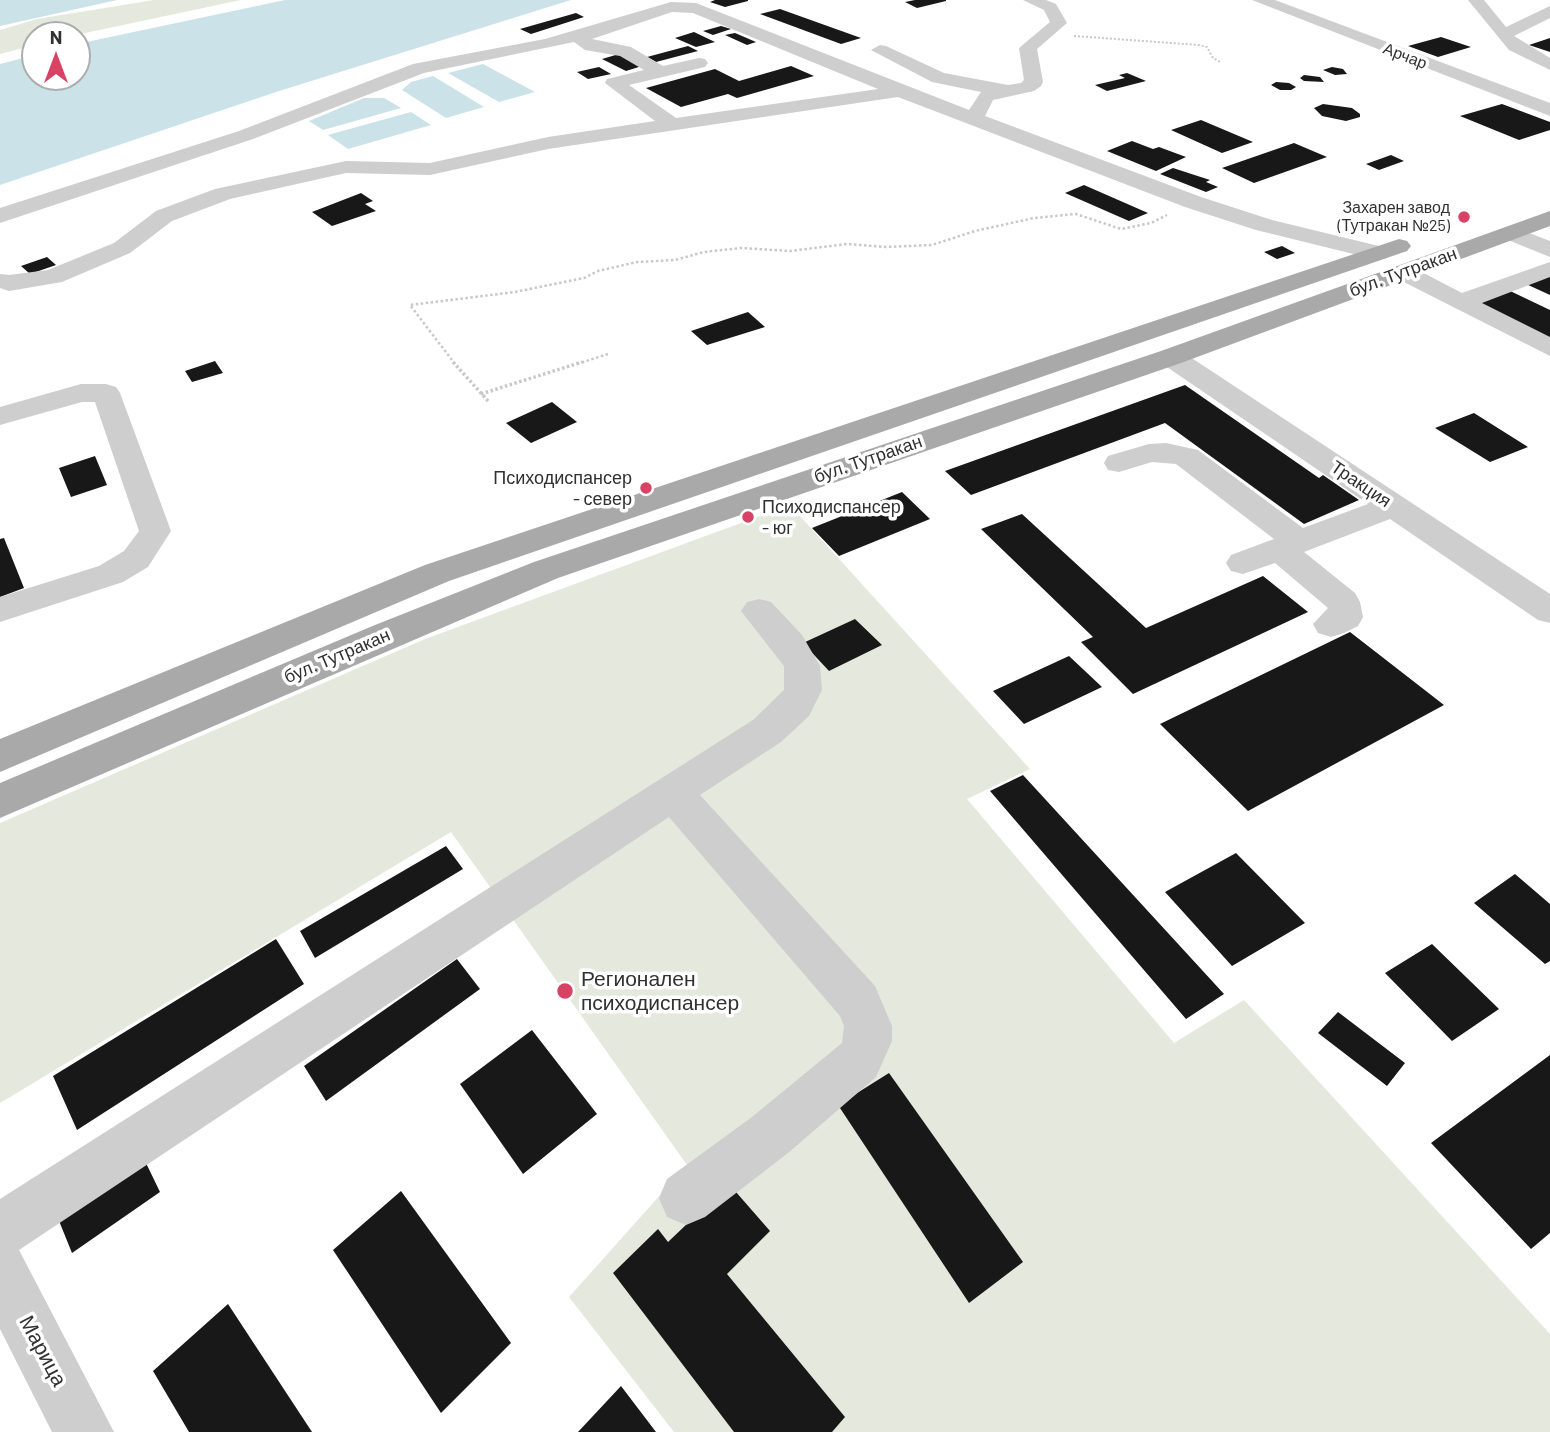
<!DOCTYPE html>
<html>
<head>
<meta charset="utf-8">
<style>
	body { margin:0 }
	#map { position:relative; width:1550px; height:1432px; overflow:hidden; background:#fff; font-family:Barlow,sans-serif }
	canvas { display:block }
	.north { position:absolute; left:21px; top:21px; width:70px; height:70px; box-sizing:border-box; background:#fff; border:2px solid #adadad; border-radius:50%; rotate:0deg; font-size:19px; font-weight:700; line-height:28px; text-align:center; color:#313131 }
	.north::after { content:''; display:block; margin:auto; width:24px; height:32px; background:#d84264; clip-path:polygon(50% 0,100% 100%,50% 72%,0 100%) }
</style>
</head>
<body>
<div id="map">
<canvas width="1550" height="1432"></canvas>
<div class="north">N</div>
</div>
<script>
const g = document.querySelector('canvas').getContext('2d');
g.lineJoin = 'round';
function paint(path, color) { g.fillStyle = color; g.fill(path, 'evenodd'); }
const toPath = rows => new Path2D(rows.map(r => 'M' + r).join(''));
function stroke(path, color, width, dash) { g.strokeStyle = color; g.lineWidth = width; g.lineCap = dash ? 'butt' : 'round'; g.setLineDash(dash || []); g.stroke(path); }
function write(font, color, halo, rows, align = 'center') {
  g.font = font + ' Barlow,sans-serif'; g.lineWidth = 7; g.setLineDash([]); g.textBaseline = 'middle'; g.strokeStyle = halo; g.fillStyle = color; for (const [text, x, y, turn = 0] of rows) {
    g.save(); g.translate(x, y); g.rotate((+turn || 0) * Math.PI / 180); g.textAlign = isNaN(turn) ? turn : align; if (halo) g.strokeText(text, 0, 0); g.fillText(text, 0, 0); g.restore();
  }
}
const green = toPath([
	[154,0,241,0,76,35,35,35,35,45,0,54,0,30,37,19],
	[790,505,1030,769,967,799,1174,1043,1244,1000,1550,1334,1550,1432,674,1432,569,1297,687,1165,451,832,0,1103,0,823,425,639]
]);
const water = toPath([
	[0,0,117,0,0,26],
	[285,0,571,0,276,92,0,185,0,64,35,55,35,77,77,77,77,44],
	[483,64,535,92,499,102,448,73],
	[433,76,484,107,446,118,402,90,411,82],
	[364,98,384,98,401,108,323,130,309,121],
	[411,112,431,125,348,149,328,135]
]);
const building = toPath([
	[715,0,748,0,748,1,725,7,710,2],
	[915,0,946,0,946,1,917,8,905,2],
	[780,9,861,38,841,44,760,14],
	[576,13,584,17,531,34,520,29],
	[721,26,731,29,713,35,703,31],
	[694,32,715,42,696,47,675,38],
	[735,33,756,42,747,45,725,35],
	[1441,37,1471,47,1438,57,1408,46],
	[1550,38,1550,52,1529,45],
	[688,46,698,51,656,62,647,57],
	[619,54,642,66,626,71,602,59],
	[791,66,814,76,737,98,728,94,681,107,646,88,715,69,739,81],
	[599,67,611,74,588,79,577,72],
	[1332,67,1343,69,1347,74,1335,75,1323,70],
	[1127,73,1146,81,1107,91,1095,85,1125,78,1119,75],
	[1304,75,1320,77,1324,82,1304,81,1300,78],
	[1276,82,1289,83,1296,87,1291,90,1280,90,1271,85],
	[1323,104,1352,108,1360,114,1360,117,1346,121,1322,116,1314,108],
	[1502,104,1550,122,1550,130,1519,140,1460,116],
	[1201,120,1253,142,1222,153,1171,130],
	[1132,141,1153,149,1159,147,1186,157,1156,171,1107,151],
	[1294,143,1327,157,1254,183,1222,168],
	[1391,155,1404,161,1379,170,1366,164],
	[1173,168,1210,180,1206,182,1218,187,1206,192,1160,174],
	[1084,185,1148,213,1129,221,1065,193],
	[361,193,373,201,365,204,376,211,332,226,312,212],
	[1282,246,1295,253,1277,259,1264,252],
	[47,257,56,265,30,274,21,266],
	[1550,273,1550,295,1526,284],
	[1506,289,1550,310,1550,342,1471,302],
	[748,312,765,327,707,345,691,331],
	[215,361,223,373,192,382,185,371],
	[1185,385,1319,478,1323,475,1359,500,1304,524,1165,423,971,495,945,471],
	[552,402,577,422,531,443,506,423],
	[1474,413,1528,447,1490,462,1435,428],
	[95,456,107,485,71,497,59,468],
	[902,492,930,519,839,556,812,528],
	[1022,514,1146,628,1263,576,1308,612,1133,694,1081,642,1093,637,981,529],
	[4,538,24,588,0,597,0,539],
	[855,619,882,645,829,671,803,643],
	[1350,632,1444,705,1248,811,1160,724],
	[1069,656,1102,687,1024,724,993,691],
	[1023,775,1224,994,1186,1019,990,791],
	[446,846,463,869,315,958,300,931],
	[1236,853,1305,923,1232,966,1165,892],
	[1515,874,1550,904,1550,961,1545,964,1474,903],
	[276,939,304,984,77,1130,53,1076],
	[1432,944,1499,1009,1452,1041,1385,973],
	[457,959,480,989,326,1101,304,1066],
	[1338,1012,1405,1063,1387,1086,1318,1033],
	[532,1030,597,1114,523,1174,460,1084],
	[1550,1055,1550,1233,1531,1249,1431,1143],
	[889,1073,1023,1262,969,1303,838,1105],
	[145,1161,160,1192,72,1253,53,1206],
	[729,1184,770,1231,727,1274,845,1417,832,1432,734,1432,613,1273,658,1229,668,1242],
	[401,1191,511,1343,441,1413,333,1250],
	[228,1304,312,1432,189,1432,153,1371],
	[621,1386,656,1432,578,1432]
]);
const pathFar2 = toPath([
	[1074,36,1199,45,1207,47,1213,58,1220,62]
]);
const pathFar1 = toPath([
	[455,364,410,305,515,292,584,278,598,271,637,262,675,260,704,252,741,248,790,251,847,244,886,247,932,245,975,231,1034,218,1076,214,1121,229,1151,223,1167,215],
	[577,364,608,354]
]);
const path = toPath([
	[453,362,489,402],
	[481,394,582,362]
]);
const minor = toPath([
	[1023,0,1046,0,1056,4,1067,23,1037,49,1043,82,1041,86,1034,91,993,100,985,116,1201,197,1272,220,1387,248,1390,253,1387,258,1378,260,1256,230,1185,207,898,97,548,149,430,175,346,173,230,199,172,221,130,253,62,282,9,291,0,288,0,274,9,275,48,270,114,243,156,211,215,189,346,161,430,163,548,137,655,121,605,83,607,79,644,70,620,56,585,50,574,42,424,73,253,139,0,223,0,208,239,131,413,64,545,39,671,2,696,3,969,110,981,92,932,82,871,50,880,45,886,46,944,73,1008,85,1021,83,1024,80,1019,48,1050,22,1044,10,1023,0],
	[672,12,693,13,878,89,676,118,629,85,705,67,708,63,705,59,699,58,663,66,631,47,592,39,672,12],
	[1252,0,1275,0,1550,103,1550,116,1252,0],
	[1468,0,1484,0,1506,27,1550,6,1550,18,1514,36,1550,58,1550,70,1509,50,1468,0],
	[1511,226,1550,241,1550,257,1503,238,1499,233,1503,228,1511,226],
	[1550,262,1550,277,1482,303,1550,337,1550,356,1394,277,1391,272,1394,267,1412,267,1462,293,1550,262],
	[1171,349,1181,351,1550,594,1550,623,1538,620,1390,519,1304,552,1355,593,1360,602,1363,617,1358,626,1344,633,1331,637,1318,633,1313,624,1328,608,1275,563,1243,574,1231,571,1226,563,1231,555,1274,539,1176,464,1152,462,1119,472,1108,470,1104,463,1108,456,1149,444,1166,443,1198,450,1303,528,1368,504,1161,363,1157,357,1161,351,1171,349],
	[81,384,106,384,116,387,120,393,171,531,148,567,123,582,0,622,0,597,99,566,124,551,139,531,95,402,82,402,0,425,0,407,81,384],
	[759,599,771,602,802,635,820,666,822,690,809,716,781,742,700,795,875,986,892,1026,892,1041,876,1077,788,1153,705,1217,686,1225,667,1217,659,1198,667,1179,752,1117,842,1043,844,1026,840,1016,669,817,19,1250,114,1432,52,1432,0,1329,0,1199,753,720,784,690,784,666,741,611,747,602,759,599]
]);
const major = toPath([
	[1550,211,1550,226,1181,363,558,578,0,818,0,783,375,625,534,562,1161,351,1550,211],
	[1399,239,1407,241,1411,246,1407,251,449,581,0,772,0,739,425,565,1399,239]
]);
const markers = [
	[1464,217,7,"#d84264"],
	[646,488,7,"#d84264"],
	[748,517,7,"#d84264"],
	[565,991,9,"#d84264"]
];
const farStreetnames = [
	["Арчар",1405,56,21]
];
const farPoinames = [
	["Захарен завод",1450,208],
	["(Тутракан №25)",1450,226]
];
const streetNames = [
	["бул. Тутракан",1403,272,-20],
	["бул. Тутракан",868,459,-19],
	["Тракция",1361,484,34],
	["бул. Тутракан",337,656,-23]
];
const poiNames = [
	["Психодиспансер",632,478],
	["- север",632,499],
	["Психодиспансер",762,507,"left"],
	["- юг",762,528,"left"]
];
const nearPoinames = [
	["Регионален",581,979],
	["психодиспансер",581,1003]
];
const nearStreetnames = [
	["Марица",43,1351,62]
];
paint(green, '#e5e9dd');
paint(water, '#cbe2e8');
paint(building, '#181818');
stroke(pathFar2, '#c8c8c8', 2, [2, 2]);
stroke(pathFar1, '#c8c8c8', 2.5, [2.5, 2.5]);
stroke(path, '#c8c8c8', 3.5, [2.5, 2.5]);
paint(minor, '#cecece');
paint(major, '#a9a9a9');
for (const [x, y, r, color] of markers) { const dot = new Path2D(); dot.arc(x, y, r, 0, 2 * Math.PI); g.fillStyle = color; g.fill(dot); stroke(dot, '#fff', 2.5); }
write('16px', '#313131', '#fff', farStreetnames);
write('16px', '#313131', '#fff', farPoinames, 'right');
write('18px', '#313131', '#fff', streetNames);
write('18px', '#313131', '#fff', poiNames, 'right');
write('21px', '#313131', '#fff', nearPoinames, 'left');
write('21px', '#313131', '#fff', nearStreetnames);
</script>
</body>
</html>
